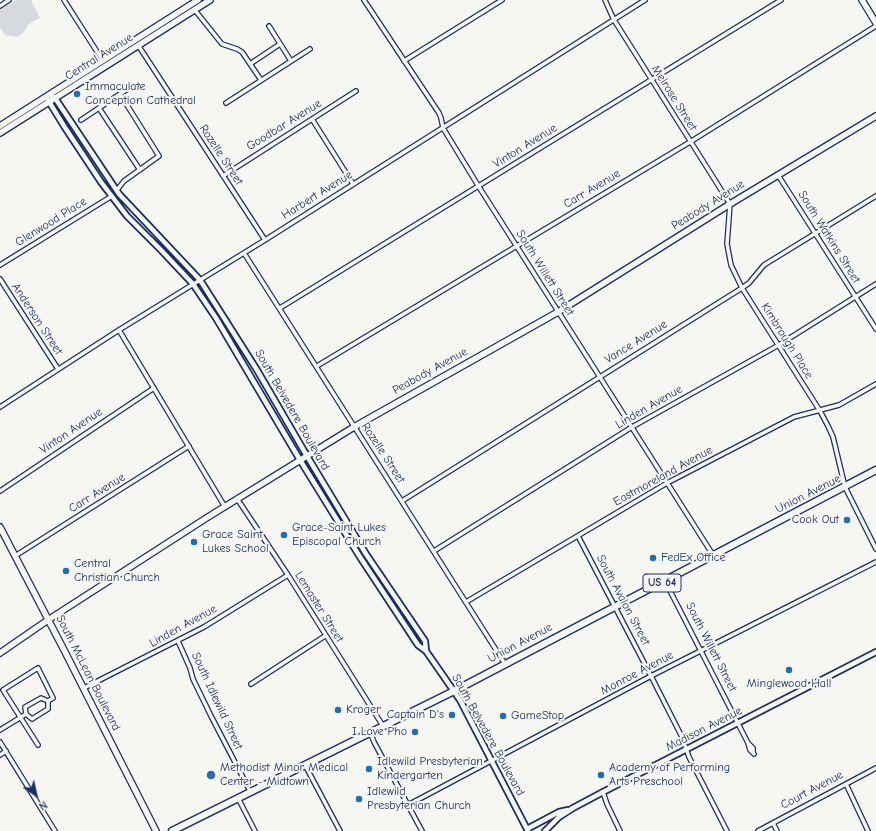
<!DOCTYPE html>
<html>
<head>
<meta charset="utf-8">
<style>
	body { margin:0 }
	#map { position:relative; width:876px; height:831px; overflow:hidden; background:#f6f6f2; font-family:"Comic Neue",sans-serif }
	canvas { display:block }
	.north { position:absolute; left:16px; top:775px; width:40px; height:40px; -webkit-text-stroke:3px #f6f6f2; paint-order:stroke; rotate:146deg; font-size:11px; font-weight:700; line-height:16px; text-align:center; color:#1b2f5e }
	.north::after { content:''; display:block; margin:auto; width:14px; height:18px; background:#1b2f5e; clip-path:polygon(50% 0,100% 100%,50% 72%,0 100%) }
</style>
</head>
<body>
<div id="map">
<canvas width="876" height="831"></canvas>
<div class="north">N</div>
</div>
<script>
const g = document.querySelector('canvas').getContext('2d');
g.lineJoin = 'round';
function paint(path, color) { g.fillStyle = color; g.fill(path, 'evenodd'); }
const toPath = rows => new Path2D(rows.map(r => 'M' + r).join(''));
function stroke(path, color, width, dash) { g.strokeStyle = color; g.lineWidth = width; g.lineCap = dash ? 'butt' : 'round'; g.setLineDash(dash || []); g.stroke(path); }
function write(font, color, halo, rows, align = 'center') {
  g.font = font + ' "Comic Neue",sans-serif'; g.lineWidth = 4; g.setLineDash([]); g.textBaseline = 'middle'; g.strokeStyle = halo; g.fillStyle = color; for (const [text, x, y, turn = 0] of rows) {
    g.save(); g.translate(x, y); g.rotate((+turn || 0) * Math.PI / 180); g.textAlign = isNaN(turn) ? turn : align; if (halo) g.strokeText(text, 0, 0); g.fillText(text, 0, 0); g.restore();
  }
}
const green = toPath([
	[16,0,33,0,31,1,40,18,29,24,22,34,17,37,5,35,0,28,0,10]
]);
const minor = toPath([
	[64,0,103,61],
	[364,0,439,113,441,118,443,128,479,187,713,555],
	[605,0,614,20,633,50,730,204,727,244,731,265,742,288,820,411,828,426,833,437,845,487,876,549],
	[0,6,9,0],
	[194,9,222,44,237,49,242,52,261,80],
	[269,26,291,61],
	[138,45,265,240],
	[404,61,502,0],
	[250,64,280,44],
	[226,103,310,49],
	[99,108,140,170],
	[312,119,353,184],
	[81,120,132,86],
	[778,175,876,329],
	[223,176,356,91],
	[117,190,124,181,159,156,120,94],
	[244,253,505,664],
	[0,265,112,196],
	[0,279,58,369],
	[280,308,781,0],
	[119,330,225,507],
	[317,366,690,142,876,26],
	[0,407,119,330,265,240,645,0],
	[0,491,154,388],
	[238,500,288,575,383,726],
	[402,501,742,288,749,283,764,265,876,196],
	[578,536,651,676,682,737,689,757,727,831],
	[434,551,632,427,777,346,876,284],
	[15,556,189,446],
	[665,581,748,743,753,748,753,752],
	[466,602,667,483,794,417,839,405,876,384],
	[178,641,190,668,193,679,211,716,250,791],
	[251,684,325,636],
	[84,688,204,627,288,575],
	[26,714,25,707,41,698,48,701,53,698,38,668,3,690,38,745],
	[0,730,26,714,32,719,48,709,48,701],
	[370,732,374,742,422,831],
	[0,742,55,831],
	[748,743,750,750,754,754],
	[0,755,6,751],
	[305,765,340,831],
	[846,784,868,831],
	[603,792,607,804,620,831],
	[238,798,255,831],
	[408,805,651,676,876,562],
	[773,823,777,831],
	[758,831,876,768]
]);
const tertiary = toPath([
	[52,97,55,98,119,194,200,280,257,370,307,456,366,554,425,641,426,651],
	[48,100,64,126,101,182,127,216,161,250,193,284,216,318,300,460,360,557,418,645,426,651,460,700,528,831],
	[527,829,559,812,568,810],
	[545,831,559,817,573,808,603,792,876,652]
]);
const secondary = toPath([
	[862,0,876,23],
	[0,126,198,0],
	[0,133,210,0],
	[0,527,64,650,156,831],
	[0,653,48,620,208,517,354,427,558,312,730,204,876,116]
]);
const primary = toPath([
	[172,831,454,691,876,470]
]);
const markers = [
	[77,94,4,"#1f6fb2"],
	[847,520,4,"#1f6fb2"],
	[284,535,4,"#1f6fb2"],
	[194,542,4,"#1f6fb2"],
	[653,558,4,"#1f6fb2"],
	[66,571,4,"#1f6fb2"],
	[789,670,4,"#1f6fb2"],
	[338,710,4,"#1f6fb2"],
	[452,715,4,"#1f6fb2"],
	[503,716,4,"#1f6fb2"],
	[415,732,4,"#1f6fb2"],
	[369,769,4,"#1f6fb2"],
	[211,775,5,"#1f6fb2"],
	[601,775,4,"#1f6fb2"],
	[359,799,4,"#1f6fb2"]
];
const shields = [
	[662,583,38]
];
const shieldNames = [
	["US 64",662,583]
];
const streetNames = [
	["Central Avenue",99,57,-32],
	["Melrose Street",674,98,58],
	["Goodbar Avenue",284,125,-32],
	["Vinton Avenue",525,146,-32],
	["Rozelle Street",221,155,57],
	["Carr Avenue",592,189,-31],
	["Harbert Avenue",317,195,-32],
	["Peabody Avenue",708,205,-32],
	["Glenwood Place",51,222,-32],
	["South Watkins Street",829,237,58],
	["South Willett Street",545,273,58],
	["Anderson Street",37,319,57],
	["Kimbrough Place",787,341,58],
	["Vance Avenue",636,342,-32],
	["Peabody Avenue",430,371,-29],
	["Linden Avenue",649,407,-30],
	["South Belvedere Boulevard",292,410,60],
	["Vinton Avenue",71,431,-34],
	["Rozelle Street",383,453,57],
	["Eastmoreland Avenue",663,476,-29],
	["Carr Avenue",97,493,-32],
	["Union Avenue",808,494,-27],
	["South Avalon Street",623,600,62],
	["Lemaster Street",319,607,58],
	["Linden Avenue",183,626,-29],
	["Union Avenue",520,643,-28],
	["South Willett Street",711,647,63],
	["South McLean Boulevard",88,673,63],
	["Monroe Avenue",637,673,-28],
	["South Idlewild Street",217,701,65],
	["Madison Avenue",704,729,-27],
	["South Belvedere Boulevard",488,735,61],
	["Court Avenue",812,790,-28]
];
const poiNames = [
	["Immaculate",85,87],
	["Conception Cathedral",85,101],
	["Cook Out",839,520,"right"],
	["Grace-Saint Lukes",292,528],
	["Episcopal Church",292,542],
	["Grace Saint",202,535],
	["Lukes School",202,549],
	["FedEx Office",661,558],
	["Central",74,564],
	["Christian Church",74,578],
	["Minglewood Hall",789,684,"center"],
	["Kroger",346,710],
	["Captain D's",444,715,"right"],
	["GameStop",511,716],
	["I Love Pho",407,732,"right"],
	["Idlewild Presbyterian",377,762],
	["Kindergarten",377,776],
	["Methodist Minor Medical",220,768],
	["Center - Midtown",220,782],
	["Academy of Performing",609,768],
	["Arts Preschool",609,782],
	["Idlewild",367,792],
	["Presbyterian Church",367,806]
];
paint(green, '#d6d9dd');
stroke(minor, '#1b2f5e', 6);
stroke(tertiary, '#1b2f5e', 8);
stroke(secondary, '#1b2f5e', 8);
stroke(primary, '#1b2f5e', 9);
stroke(minor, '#f6f6f2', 3.5);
stroke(tertiary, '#f6f6f2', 4.5);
stroke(secondary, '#f6f6f2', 5.5);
stroke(primary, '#f6f6f2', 6);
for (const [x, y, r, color] of markers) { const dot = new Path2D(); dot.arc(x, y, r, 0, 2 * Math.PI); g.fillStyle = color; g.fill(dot); stroke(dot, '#f6f6f2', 1.5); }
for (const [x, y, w] of shields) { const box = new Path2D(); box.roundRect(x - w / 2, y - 9, w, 18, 3); g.fillStyle = '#f6f6f2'; g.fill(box); stroke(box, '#1b2f5e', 1); }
write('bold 11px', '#1b2f5e', null, shieldNames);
write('12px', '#1b2f5e', '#f6f6f2', streetNames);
write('12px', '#1b2f5e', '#f6f6f2', poiNames, 'left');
</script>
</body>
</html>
